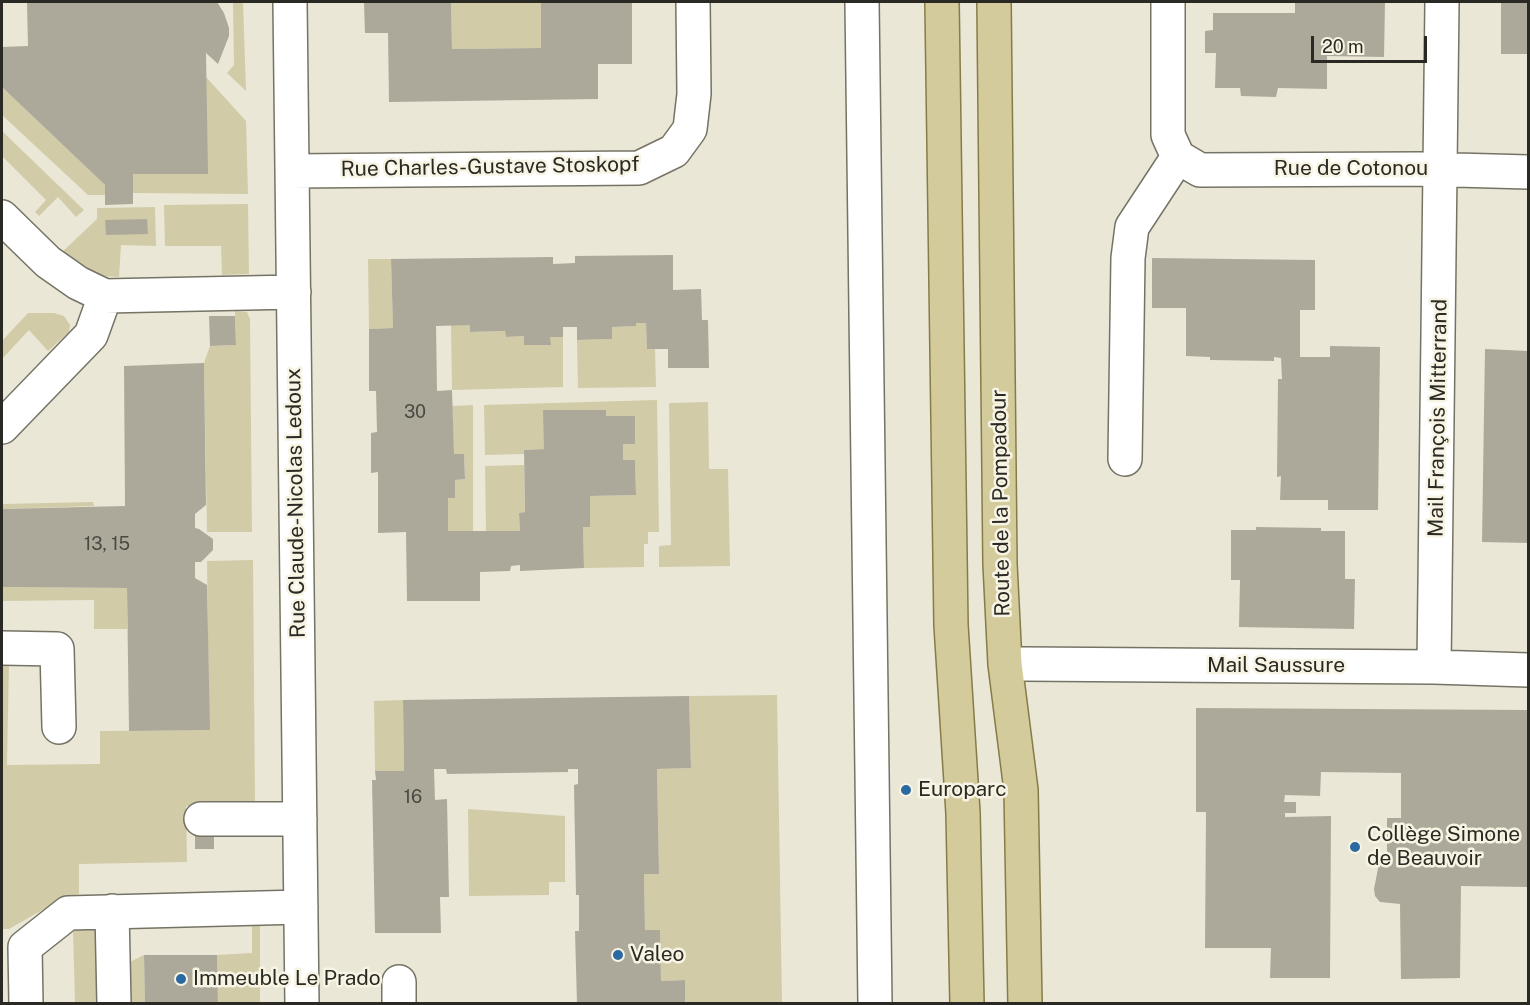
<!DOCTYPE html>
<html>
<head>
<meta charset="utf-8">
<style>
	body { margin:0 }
	#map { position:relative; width:1530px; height:1005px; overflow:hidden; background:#eae7d7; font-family:"Public Sans",sans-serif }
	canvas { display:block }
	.frame { position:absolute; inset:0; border:3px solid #2a2923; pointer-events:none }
	.scale { position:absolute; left:1311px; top:36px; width:116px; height:27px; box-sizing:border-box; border:3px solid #2a2923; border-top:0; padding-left:8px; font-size:18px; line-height:21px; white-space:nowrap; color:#2a2923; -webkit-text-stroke:4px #f7f4e4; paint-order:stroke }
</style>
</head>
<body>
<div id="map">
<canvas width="1530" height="1005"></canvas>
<div class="frame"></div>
<div class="scale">20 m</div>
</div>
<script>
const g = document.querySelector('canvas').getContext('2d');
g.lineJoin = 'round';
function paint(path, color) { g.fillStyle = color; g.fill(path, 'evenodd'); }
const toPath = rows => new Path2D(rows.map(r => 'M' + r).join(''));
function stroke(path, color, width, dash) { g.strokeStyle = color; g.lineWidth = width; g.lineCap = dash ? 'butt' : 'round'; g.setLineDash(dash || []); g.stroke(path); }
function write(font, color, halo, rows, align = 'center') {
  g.font = font + ' "Public Sans",sans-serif'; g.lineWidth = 5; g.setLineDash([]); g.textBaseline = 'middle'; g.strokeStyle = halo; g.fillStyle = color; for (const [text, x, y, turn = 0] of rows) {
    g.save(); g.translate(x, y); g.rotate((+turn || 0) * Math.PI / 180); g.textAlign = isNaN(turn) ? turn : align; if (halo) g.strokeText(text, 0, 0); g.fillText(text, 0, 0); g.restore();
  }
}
const green = toPath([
	[233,2,243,2,246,91,227,73,234,65],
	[416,2,541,2,541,48,452,49,451,2],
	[206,77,246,121,248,194,133,193,133,174],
	[2,87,105,185,105,195,88,195,2,115],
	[2,131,84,210,76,217,58,197,39,216,35,212,46,200,2,156],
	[248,204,249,274,222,275,221,246,165,246,164,205],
	[155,207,156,246,121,245,119,277,85,275,61,253,97,219,97,208],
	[368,259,391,259,393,328,369,329],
	[235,311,247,312,250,319,252,532,207,532,204,363,210,346,236,345],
	[28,313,54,313,64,316,70,325,69,332,48,351,29,330,2,359,2,341],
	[636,323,646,323,647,349,655,349,656,387,578,388,577,340,612,339,612,327,636,326],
	[451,325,470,325,470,332,505,331,506,337,524,336,524,345,550,345,550,337,563,337,563,387,452,390],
	[657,400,659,532,648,532,648,544,644,544,644,567,584,568,583,527,590,527,590,496,636,495,635,460,623,460,623,444,606,416,606,410,544,410,544,449,524,450,524,454,485,455,484,405],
	[708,402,709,469,728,469,730,566,659,567,659,546,671,545,669,403],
	[473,405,473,531,448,531,448,498,455,498,455,480,465,479,464,454,454,454,452,406],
	[524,465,525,512,519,513,520,531,486,531,485,466],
	[93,502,94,506,2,509,2,504],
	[253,560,255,805,186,806,187,862,79,864,79,894,65,897,9,929,2,929,2,662,9,662,7,765,100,764,100,731,209,730,207,561],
	[2,587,127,588,127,629,94,629,94,600,2,601],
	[777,695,782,1003,685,1003,685,980,661,981,660,930,645,930,644,874,659,874,657,769,691,768,689,696],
	[403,700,404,771,375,771,374,701],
	[468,809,565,816,565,882,549,882,549,895,469,896],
	[252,924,260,925,260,1003,218,1003,217,955,252,953],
	[73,928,98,928,100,1003,75,1003],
	[144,955,145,1003,130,1003,130,962]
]);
const building = toPath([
	[27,2,217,2,224,13,229,28,229,36,218,64,206,53,208,174,133,174,133,204,105,205,105,185,2,87,2,47,28,46],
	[364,2,451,2,452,49,541,48,541,2,632,2,632,64,598,64,598,99,389,102,388,33,365,33],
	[1295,2,1385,2,1384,57,1327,56,1327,89,1278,88,1276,97,1241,96,1240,88,1215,88,1216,53,1205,53,1205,31,1213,30,1213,13,1295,13],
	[1501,2,1528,2,1528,54,1501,54],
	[147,219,148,234,106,235,105,220],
	[673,255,673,290,701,289,702,320,708,320,709,368,668,368,668,349,647,349,646,323,636,323,636,326,612,327,612,339,577,340,577,327,563,327,563,337,550,337,551,345,524,345,524,336,506,337,505,331,470,332,470,325,436,326,437,391,452,390,454,454,464,454,465,479,455,480,455,498,448,498,448,531,520,531,519,513,525,512,524,450,544,449,543,410,606,410,606,416,635,416,635,444,623,444,623,460,635,460,636,495,590,496,590,527,583,527,584,568,520,571,520,565,511,566,510,571,480,572,480,601,407,601,406,532,378,533,378,472,371,473,371,433,377,432,376,391,369,391,369,329,393,328,391,259,553,257,553,264,575,263,575,256],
	[1152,258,1315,260,1315,310,1300,310,1300,357,1330,357,1330,346,1380,347,1378,510,1328,510,1328,500,1280,500,1281,476,1277,477,1278,379,1282,379,1281,358,1274,357,1274,361,1210,360,1210,357,1186,356,1186,308,1152,308],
	[209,316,235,316,236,345,210,346],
	[1485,349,1528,351,1528,543,1482,542],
	[204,363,206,505,195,514,195,528,199,529,213,539,213,550,201,562,195,562,195,578,207,585,210,730,129,731,127,588,2,587,2,509,125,506,124,366],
	[1256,527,1321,528,1321,531,1345,531,1345,579,1355,579,1354,629,1239,627,1240,580,1231,580,1231,530,1256,530],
	[689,696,691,768,657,769,659,874,644,874,645,930,660,930,661,981,685,980,685,1004,577,1004,575,931,579,931,579,895,576,895,574,785,578,784,578,769,568,769,568,772,447,774,446,769,434,769,435,800,447,799,449,897,440,897,441,933,375,933,372,780,376,780,375,771,404,771,403,700],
	[1196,708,1528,710,1528,887,1461,886,1460,978,1401,979,1400,904,1380,902,1375,896,1374,889,1380,858,1387,858,1387,818,1401,818,1401,773,1321,772,1320,796,1285,795,1284,802,1296,802,1296,813,1285,813,1285,817,1331,816,1330,978,1270,978,1271,948,1205,948,1206,812,1196,812],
	[195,836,214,836,214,849,195,849],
	[144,955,217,955,218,1004,145,1004]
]);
const minor = toPath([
	[290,2,302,1004],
	[862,2,875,1004],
	[1168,2,1168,135,1178,157],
	[1178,157,1200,170,1420,169,1528,172],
	[292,171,639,168,674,151,690,129,694,94,693,2],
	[2,217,48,262,78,283,105,296,294,292],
	[2,427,91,335,105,296],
	[1125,459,1128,258,1132,227,1178,157],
	[2,648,57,649,59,727],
	[1023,664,1434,667,1528,670],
	[1434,667,1442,2],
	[201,819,300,819],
	[112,911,114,1004],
	[399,982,399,1004],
	[26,1004,25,947,68,913,301,907]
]);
const major = toPath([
	[942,2,951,625,963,813,967,1004],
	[994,2,1000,564,1005,664,1021,790,1025,1004]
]);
const markers = [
	[906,790,6,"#2b6aa1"],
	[1355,847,6,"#2b6aa1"],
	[618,955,6,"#2b6aa1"],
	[181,979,6,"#2b6aa1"]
];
const numberNames = [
	["30",415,412],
	["13, 15",107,544],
	["16",413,797]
];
const streetNames = [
	["Rue Charles-Gustave Stoskopf",490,167,-1],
	["Rue de Cotonou",1351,169],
	["Mail François Mitterrand",1438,418,-89],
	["Rue Claude-Nicolas Ledoux",296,503,-91],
	["Route de la Pompadour",1001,503,-91],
	["Mail Saussure",1276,666]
];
const poiNames = [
	["Europarc",918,790],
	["Collège Simone",1367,835],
	["de Beauvoir",1367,859],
	["Valeo",630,955],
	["Immeuble Le Prado",193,979]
];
paint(green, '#d2cba7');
paint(building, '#aca99b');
stroke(minor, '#757365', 36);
stroke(major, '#867c47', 36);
stroke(minor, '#fff', 33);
stroke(major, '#d4cb9c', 33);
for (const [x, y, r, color] of markers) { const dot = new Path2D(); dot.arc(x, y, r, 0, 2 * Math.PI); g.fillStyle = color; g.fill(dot); stroke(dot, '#f7f4e4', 2); }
write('18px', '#4a4941', null, numberNames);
write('21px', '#2a2923', '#f7f4e4', streetNames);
write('21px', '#2a2923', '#f7f4e4', poiNames, 'left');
</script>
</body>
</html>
